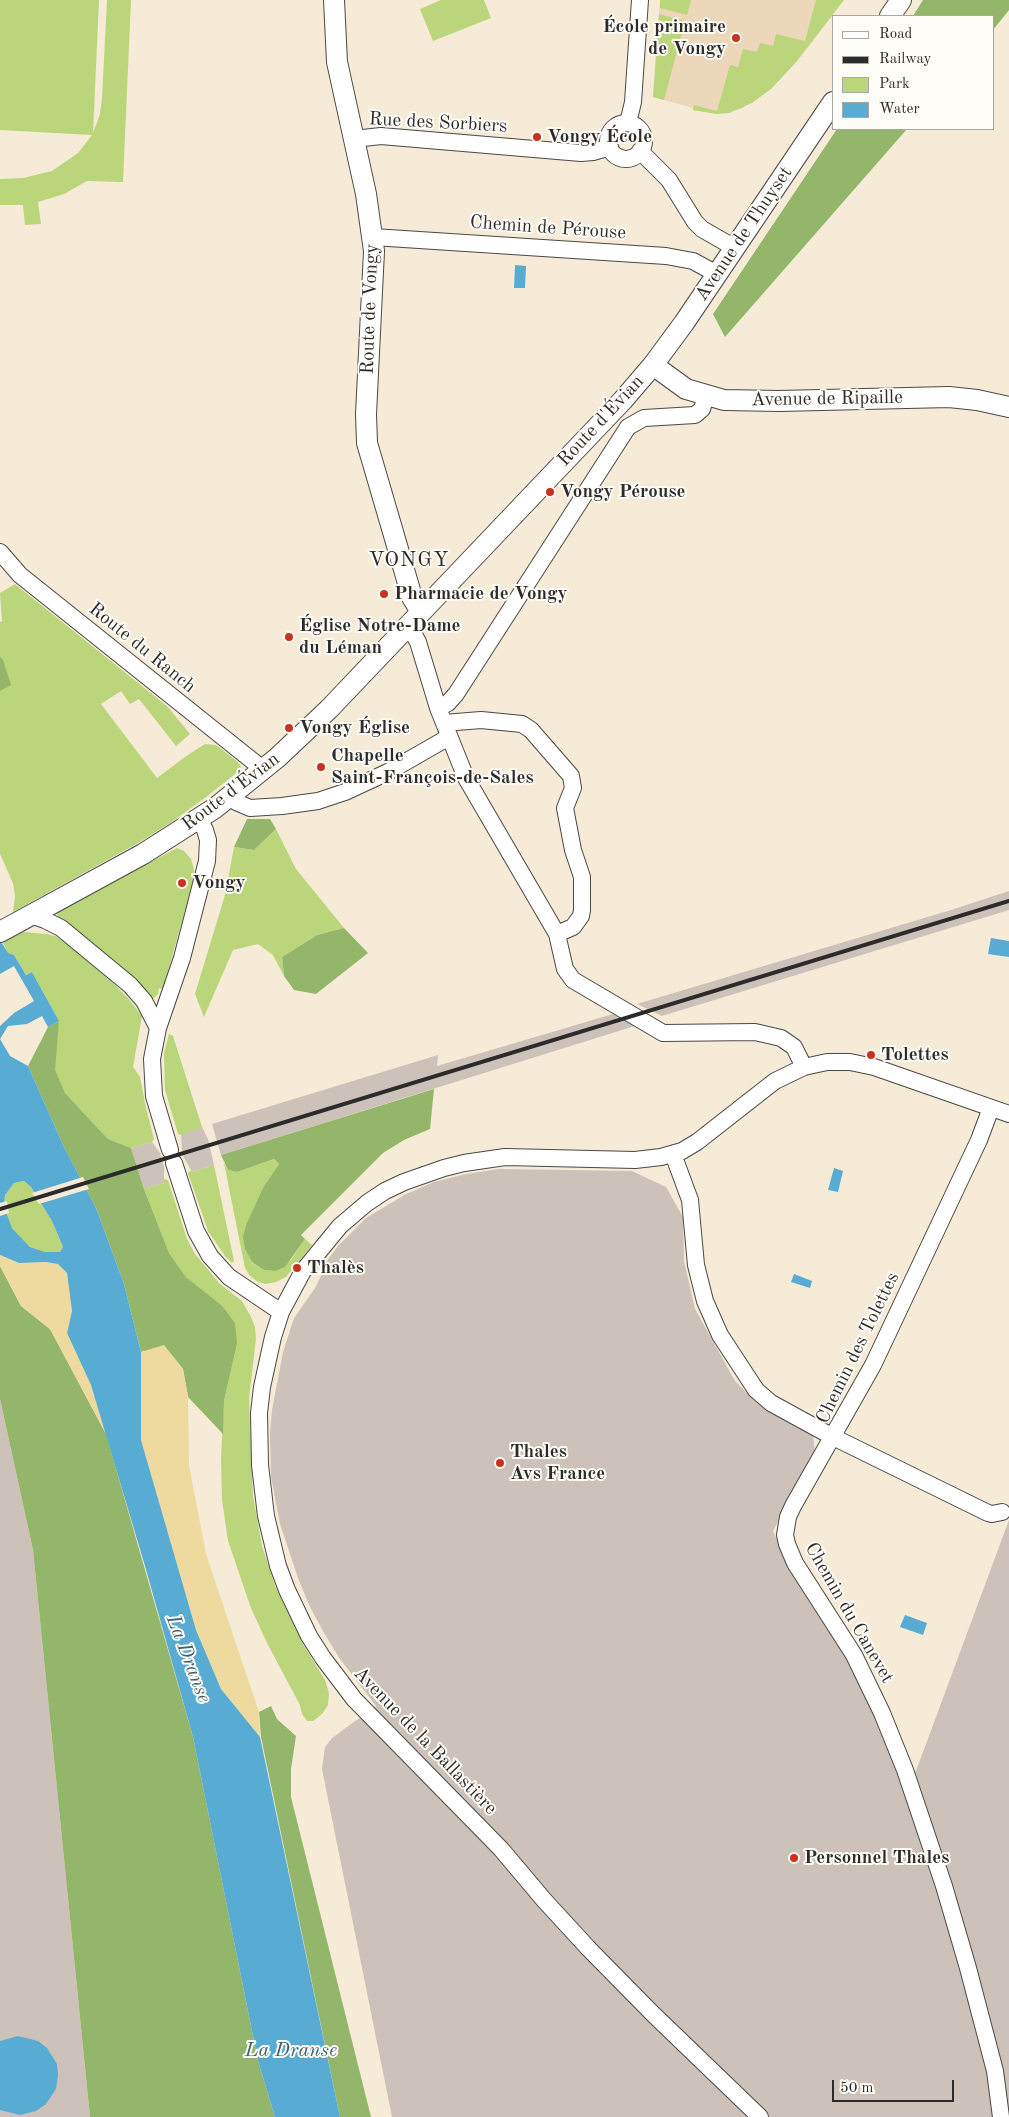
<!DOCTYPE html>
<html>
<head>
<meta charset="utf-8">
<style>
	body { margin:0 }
	#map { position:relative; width:1009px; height:2117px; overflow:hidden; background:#f5ebd6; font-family:"Old Standard TT",serif }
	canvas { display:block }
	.legend { position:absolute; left:832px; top:15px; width:162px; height:115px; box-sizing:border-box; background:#fdfcf7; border:1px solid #a9a8a5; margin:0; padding:6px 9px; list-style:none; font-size:15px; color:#2b2b2b }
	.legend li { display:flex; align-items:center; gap:10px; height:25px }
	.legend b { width:25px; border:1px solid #a9a8a5 }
	.scale { position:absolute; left:832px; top:2080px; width:122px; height:22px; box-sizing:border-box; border:2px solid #2b2b2b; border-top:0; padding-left:6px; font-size:15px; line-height:18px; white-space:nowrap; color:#2b2b2b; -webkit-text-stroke:4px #fdfcf7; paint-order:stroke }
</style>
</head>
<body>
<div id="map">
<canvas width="1009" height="2117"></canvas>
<ul class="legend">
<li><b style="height:6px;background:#fff"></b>Road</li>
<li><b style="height:6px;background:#2b2b2b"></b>Railway</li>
<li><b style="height:14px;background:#bbd57a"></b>Park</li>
<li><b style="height:14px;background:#58acd3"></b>Water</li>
</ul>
<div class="scale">50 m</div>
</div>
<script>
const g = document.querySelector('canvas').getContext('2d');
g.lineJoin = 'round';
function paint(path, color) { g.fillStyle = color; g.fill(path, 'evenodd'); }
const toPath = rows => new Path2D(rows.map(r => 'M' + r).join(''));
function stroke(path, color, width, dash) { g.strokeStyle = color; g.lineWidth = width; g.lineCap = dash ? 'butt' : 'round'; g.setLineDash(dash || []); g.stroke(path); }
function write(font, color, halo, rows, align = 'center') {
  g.font = font + ' "Old Standard TT",serif'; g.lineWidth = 4; g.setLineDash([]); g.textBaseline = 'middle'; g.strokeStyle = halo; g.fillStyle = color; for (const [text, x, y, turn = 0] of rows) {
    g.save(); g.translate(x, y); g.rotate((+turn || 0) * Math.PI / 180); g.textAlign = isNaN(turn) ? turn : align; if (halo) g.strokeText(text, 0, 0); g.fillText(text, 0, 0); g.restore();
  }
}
const built = toPath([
	[660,0,844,0,797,61,771,89,741,109,717,114,693,110,693,108,653,97]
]);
const industrial = toPath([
	[1009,891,1009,910,662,1016,637,1004,951,910],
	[613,1014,635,1026,221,1155,212,1124,438,1055,437,1066],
	[202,1127,208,1139,214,1165,192,1172,182,1154,181,1133],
	[152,1142,160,1153,164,1166,164,1183,144,1189,131,1148],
	[499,1169,632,1171,666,1187,683,1217,684,1261,695,1309,735,1381,751,1397,813,1434,815,1454,773,1531,790,1569,854,1667,901,1776,916,1771,1009,1520,1009,2117,392,2117,322,1769,325,1747,332,1738,376,1706,340,1659,324,1633,310,1607,298,1578,280,1524,271,1477,270,1433,272,1410,283,1352,294,1318,315,1288,326,1266,326,1262,338,1246,366,1218,406,1194,434,1182,466,1174],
	[0,1399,33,1550,90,2117,0,2117]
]);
const green = toPath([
	[0,0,99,0,93,133,100,114,102,99,107,0,131,0,123,182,87,181,64,194,38,202,41,224,25,225,23,205,0,205,0,179,23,178,52,171,78,153,92,135,0,130],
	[441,0,484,0,491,18,433,41,420,9],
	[660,0,691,0,687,15,660,8],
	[816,0,844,0,797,61,771,89,752,103,729,113,717,114,693,110,694,105,717,111,730,65,738,67,743,49,757,52,760,43,773,46,776,34,805,41],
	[659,14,685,21,664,100,653,97],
	[15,584,168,707,190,734,176,746,139,699,130,704,121,691,101,704,157,778,185,757,205,744,216,745,238,762,241,767,239,771,206,797,173,821,138,843,13,912,15,896,13,883,0,854,0,622,2,621,0,593],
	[276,829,296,869,344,928,317,935,282,957,284,976,273,955,258,944,233,950,204,1017,195,994,225,895,234,847,254,850],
	[177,848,184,851,191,859,194,870,193,882,163,989,159,988,158,994,152,1000,130,975,58,917,57,914,59,910],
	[23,932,46,934,55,936,67,944,111,981,128,998,142,1016,133,1067,140,1077,146,1108,154,1139,152,1142,131,1148,108,1139,65,1093,54,1070,59,1021,32,972,26,975,14,955,8,953,3,943],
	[169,1034,173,1036,202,1127,181,1135,178,1134,165,1090,164,1054],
	[274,1159,279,1164,264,1186,252,1263,264,1270,275,1271,291,1260,305,1239,312,1245,286,1277,276,1282,266,1284,258,1282,250,1276,245,1268,224,1163,228,1170,237,1172],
	[214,1165,234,1261,232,1263,225,1256,208,1231,188,1173,191,1170,192,1172],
	[164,1179,168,1180,187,1239,195,1254,220,1284,242,1301,251,1317,255,1327,256,1339,249,1398,253,1496,262,1546,275,1586,303,1644,325,1680,329,1693,328,1705,322,1714,313,1721,307,1721,302,1714,300,1705,267,1643,251,1608,228,1541,222,1500,221,1458,224,1401,237,1344,199,1289,186,1277,169,1253,144,1189,164,1183],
	[24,1181,31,1187,52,1221,63,1247,60,1252,45,1252,30,1247,12,1228,4,1206,5,1195,14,1183]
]);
const forest = toPath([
	[923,0,1009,0,1009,10,993,30,993,16,913,16],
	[837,129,907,129,725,337,713,314],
	[0,657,3,660,11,685,0,691],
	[247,819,270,819,276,829,254,850,234,847],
	[344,928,368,953,316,994,294,990,284,976,282,957,317,935],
	[59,1021,55,1070,65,1093,108,1139,131,1148,144,1189,169,1253,186,1277,222,1306,235,1323,237,1344,224,1401,223,1434,188,1397,183,1369,164,1346,141,1352,124,1284,96,1208,64,1147,28,1066,48,1027],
	[434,1089,430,1129,404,1140,383,1153,301,1235,305,1239,285,1267,275,1271,264,1270,253,1263,245,1249,243,1237,246,1225,264,1186,279,1164,274,1159,237,1172,228,1170,221,1155],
	[0,1266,21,1306,50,1329,106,1434,193,1737,258,2061,275,2117,90,2117,33,1550,0,1399],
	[271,1706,277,1719,296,1736,291,1769,291,1797,371,2117,340,2117,261,1737,259,1712]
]);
const sand = toPath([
	[0,1255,19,1263,46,1262,58,1264,67,1273,72,1311,67,1333,91,1385,106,1434,50,1329,21,1306,0,1266],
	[164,1345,183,1369,188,1397,189,1465,206,1554,259,1712,260,1737,221,1689,196,1630,141,1440,141,1352]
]);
const water = toPath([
	[515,265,526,266,525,288,514,288],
	[991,938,1009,941,1009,957,988,954],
	[0,940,8,953,14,955,26,975,32,972,59,1021,48,1027,42,1016,27,1024,8,1026,0,1039,0,1026,14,1013,34,1001,14,966,0,974],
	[0,1039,10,1056,28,1066,64,1147,96,1208,124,1284,141,1352,141,1440,196,1630,221,1689,260,1737,340,2117,275,2117,258,2061,193,1737,145,1566,91,1385,67,1333,72,1311,67,1273,58,1264,46,1262,19,1263,0,1255],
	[24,1181,31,1187,52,1221,63,1247,60,1252,45,1252,30,1247,12,1228,4,1206,5,1195,14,1183],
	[834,1168,843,1171,838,1192,828,1190],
	[794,1274,812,1281,810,1288,791,1282],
	[905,1615,927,1623,923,1635,900,1627],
	[18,2036,38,2041,47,2048,57,2064,58,2075,56,2089,46,2104,36,2111,20,2115,0,2110,0,2041]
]);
const pier = toPath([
	[83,1177,89,1189,39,1204,32,1193],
	[7,1201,9,1213,0,1216,0,1203]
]);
const minor = toPath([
	[628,123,633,102,640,0],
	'608 141a18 18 0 1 1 36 0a18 18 0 1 1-36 0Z',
	[354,139,381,136,581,153,593,152,610,147],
	[640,151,669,180,695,222,702,229,735,248],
	[373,237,666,256,693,261,717,274],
	[0,552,20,575,264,770],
	[409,626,418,642,438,708,466,778,557,934,565,969,573,980,663,1033,755,1032,781,1038,794,1047,804,1067],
	[438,708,448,703,456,694,628,427,644,418,695,415,702,409,706,396],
	[444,723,481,720,522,724,531,730,571,776,573,788,565,808,573,850,582,877,582,910,581,916,573,927,557,934],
	[231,796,236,802,250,808,282,806,318,801,345,792,388,772,449,737],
	[30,915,45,920,61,928,130,985,144,1001,158,1028],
	[991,1108,979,1140,873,1365,793,1506,788,1517,785,1535,787,1544,795,1563,854,1655,882,1713,905,1770,944,1886,968,1968,995,2071,1001,2117],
	[170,1150,154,1096,152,1059,158,1028,182,958,207,861,208,840,205,830,199,818],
	[673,1154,690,1200,696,1265,705,1301,720,1335,756,1390,771,1403,833,1437,988,1513,992,1514,1002,1512],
	[174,1163,196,1231,210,1256,229,1277,281,1312],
	[760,2117,653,2014,589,1949,544,1900,501,1849,354,1699,323,1658,309,1636,287,1590,278,1566,266,1516,260,1465,259,1413,262,1387,273,1337,281,1312,303,1271,340,1226,367,1203,385,1191,404,1182,444,1168,464,1163,505,1157,635,1160,661,1157,682,1151,697,1142,775,1081,804,1067,827,1062,850,1062,874,1067,1009,1114]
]);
const tertiary = toPath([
	[334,0,337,62,366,194,374,251,366,414,367,443,412,597,421,612],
	[890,16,901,0],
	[653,365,686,389,724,400,779,401,949,397,977,400,1009,407],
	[0,932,143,854,215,808,277,758,329,709,623,400,653,365,684,323,833,102]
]);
const rail = toPath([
	[0,1209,1009,901]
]);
const markers = [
	[736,38,5,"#c8321e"],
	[537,137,5,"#c8321e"],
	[550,492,5,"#c8321e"],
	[384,594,5,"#c8321e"],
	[289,637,5,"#c8321e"],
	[289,728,5,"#c8321e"],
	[321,767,5,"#c8321e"],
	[182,883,5,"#c8321e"],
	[871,1055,5,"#c8321e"],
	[297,1268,5,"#c8321e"],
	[500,1463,5,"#c8321e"],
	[794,1858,5,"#c8321e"]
];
const poiNames = [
	["École primaire",726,27,"right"],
	["de Vongy",726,49,"right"],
	["Vongy École",547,137],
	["Vongy Pérouse",560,492],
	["Pharmacie de Vongy",394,594],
	["Église Notre-Dame",299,626],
	["du Léman",299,648],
	["Vongy Église",299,728],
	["Chapelle",331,756],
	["Saint-François-de-Sales",331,778],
	["Vongy",192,883],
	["Tolettes",881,1055],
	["Thalès",307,1268],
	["Thales",510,1452],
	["Avs France",510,1474],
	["Personnel Thales",804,1858]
];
const streetNames = [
	["Rue des Sorbiers",438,123,3],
	["Chemin de Pérouse",548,228,4],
	["Avenue de Thuyset",744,234,-56],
	["Route de Vongy",370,309,-88],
	["Avenue de Ripaille",827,399,-1],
	["Route d'Évian",601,421,-47],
	["Route du Ranch",142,648,39],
	["Route d'Évian",231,792,-37],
	["Chemin des Tolettes",858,1348,-64],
	["Chemin du Canevet",849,1613,60],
	["Avenue de la Ballastière",425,1741,46]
];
const waterNames = [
	["La Dranse",188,1659,69],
	["La Dranse",291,2051]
];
const quarterNames = [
	["VONGY",409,560]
];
paint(built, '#edd7bb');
paint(industrial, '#ccc2b9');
paint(green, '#bbd57a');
paint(forest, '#94b66a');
paint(sand, '#eeda9e');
paint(water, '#58acd3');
paint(pier, '#f5ebd6');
stroke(minor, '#494845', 18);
stroke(tertiary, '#494845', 22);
stroke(minor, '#fff', 16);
stroke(tertiary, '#fff', 20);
stroke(rail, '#2b2b2b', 4);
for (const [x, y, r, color] of markers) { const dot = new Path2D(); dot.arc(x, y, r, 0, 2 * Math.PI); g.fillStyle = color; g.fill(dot); stroke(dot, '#fdfcf7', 2); }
write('bold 19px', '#2b2b2b', '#fdfcf7', poiNames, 'left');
write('19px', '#2b2b2b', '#fdfcf7', streetNames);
write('italic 20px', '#3d5f6e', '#fdfcf7', waterNames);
g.letterSpacing = '1px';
write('21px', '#2b2b2b', '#fdfcf7', quarterNames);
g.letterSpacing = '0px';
</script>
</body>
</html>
